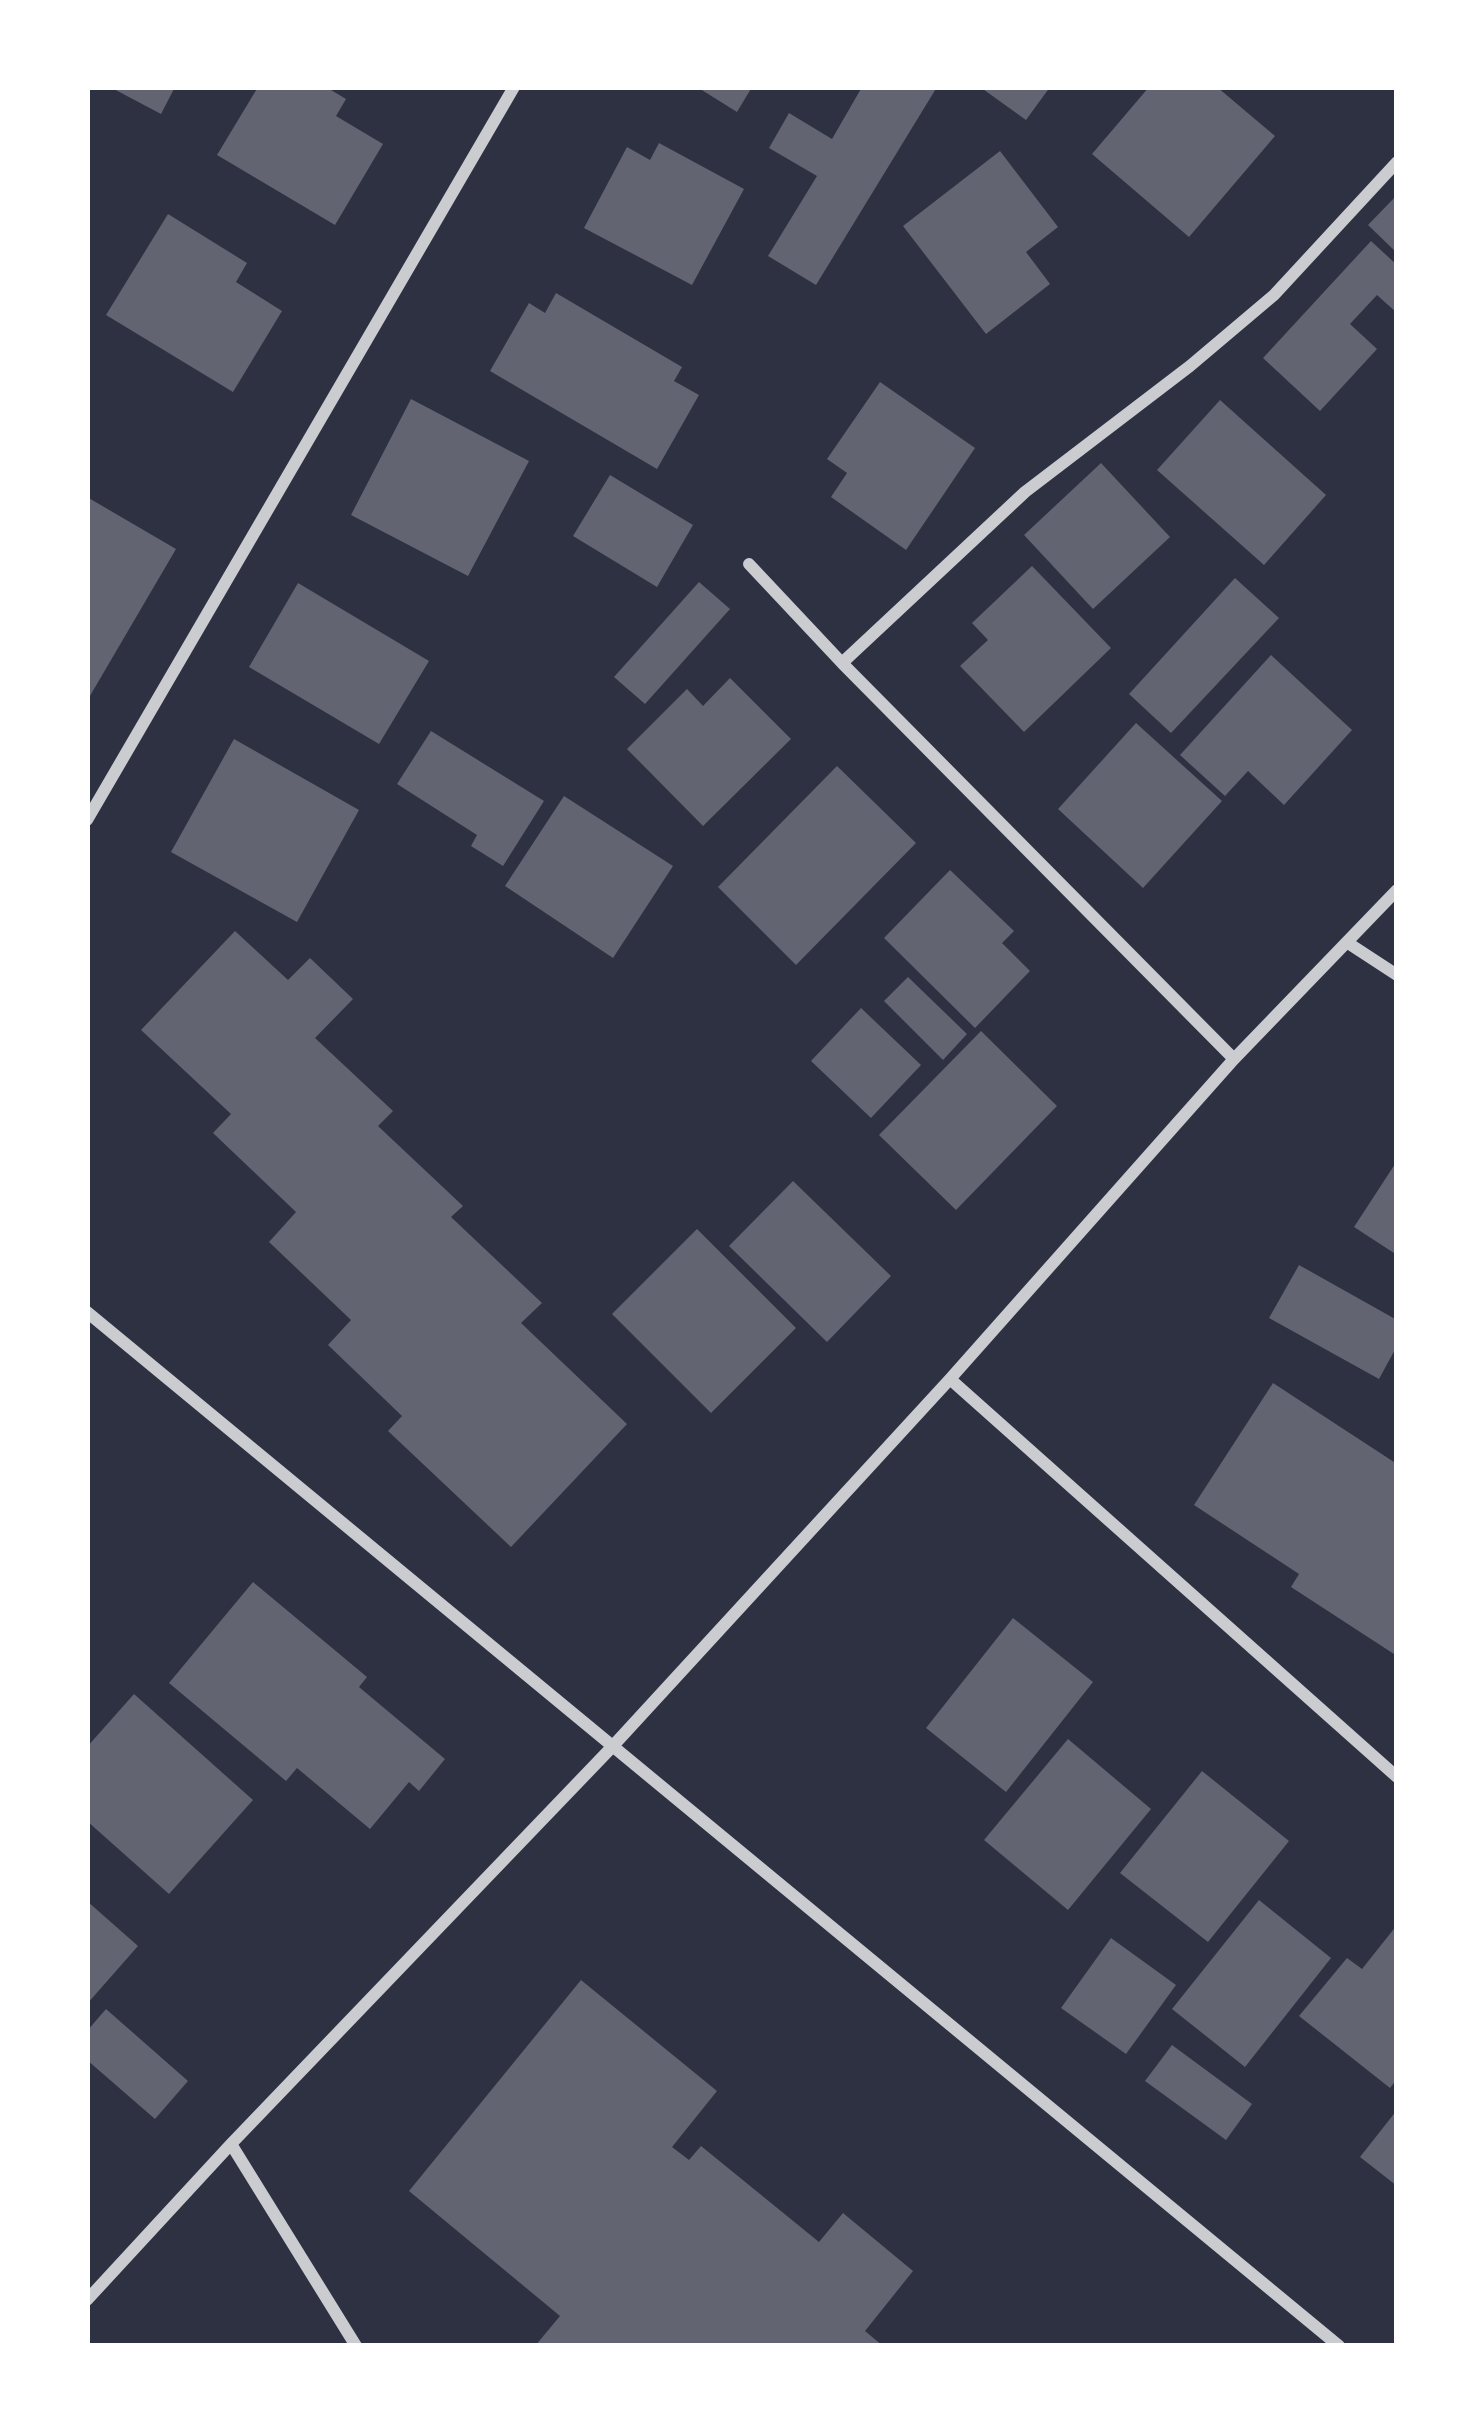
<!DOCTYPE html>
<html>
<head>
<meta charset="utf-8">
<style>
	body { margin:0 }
	#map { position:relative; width:1484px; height:2433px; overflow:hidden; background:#2d3142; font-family:"PT Sans",sans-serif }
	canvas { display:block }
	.frame { position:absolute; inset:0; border:90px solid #fff; pointer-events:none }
</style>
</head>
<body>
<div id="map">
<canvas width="1484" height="2433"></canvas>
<div class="frame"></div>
</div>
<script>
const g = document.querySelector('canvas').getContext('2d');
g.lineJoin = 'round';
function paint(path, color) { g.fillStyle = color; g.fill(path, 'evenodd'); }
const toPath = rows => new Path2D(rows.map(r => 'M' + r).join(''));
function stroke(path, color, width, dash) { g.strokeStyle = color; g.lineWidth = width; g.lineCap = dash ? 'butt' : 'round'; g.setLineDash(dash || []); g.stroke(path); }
const building = toPath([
	[110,87,175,87,161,114],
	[258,87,326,87,346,99,336,116,383,144,335,225,217,155],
	[697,87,752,87,737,112],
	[862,87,937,87,816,285,768,256,817,176,769,148,789,113,832,139],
	[980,87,1050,87,1026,120],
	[1149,87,1217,87,1275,136,1189,237,1092,154],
	[659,143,744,189,692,285,584,228,627,147,650,160],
	[1000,151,1058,227,1026,252,1050,284,986,334,903,226],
	[1397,195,1397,253,1368,225],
	[168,214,247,263,236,282,282,311,233,392,106,315],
	[1371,241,1397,265,1397,313,1377,295,1350,324,1377,349,1320,411,1263,358],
	[556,293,682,367,674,381,699,395,657,469,490,371,529,303,545,313],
	[880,382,975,448,906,550,831,497,847,473,827,459],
	[411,399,529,461,468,576,351,515],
	[1220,400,1326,495,1264,565,1157,470],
	[1101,463,1170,537,1093,609,1024,535],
	[610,475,693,525,657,587,573,536],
	[87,497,176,549,87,701],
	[1032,566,1111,648,1024,732,960,666,988,640,972,623],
	[1235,578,1279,618,1171,733,1129,694],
	[699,582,730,609,645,704,614,677],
	[298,583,429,661,379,744,249,667],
	[1271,655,1352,730,1284,805,1248,771,1225,796,1180,755],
	[730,678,791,739,703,826,627,749,687,689,703,706],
	[1136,723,1222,801,1143,888,1058,809],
	[431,731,544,801,503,866,471,846,477,835,397,784],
	[234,739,359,810,297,922,171,852],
	[837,766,916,843,796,965,718,887],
	[564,796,673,866,613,958,505,886],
	[950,870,1014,931,1002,943,1030,971,975,1028,884,938],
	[235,931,288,980,310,958,353,999,315,1038,393,1111,378,1126,463,1206,451,1217,542,1303,521,1323,627,1424,511,1547,388,1431,402,1416,328,1345,351,1320,269,1242,296,1212,213,1133,231,1114,141,1030],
	[908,977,967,1034,943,1060,884,1001],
	[861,1008,921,1065,871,1118,811,1061],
	[981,1031,1057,1106,956,1210,879,1135],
	[1397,1161,1397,1255,1354,1227],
	[793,1181,891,1276,827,1342,729,1246],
	[697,1229,796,1328,711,1413,612,1314],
	[1299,1265,1397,1320,1397,1346,1379,1379,1269,1318],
	[1273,1383,1397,1464,1397,1656,1291,1587,1299,1574,1194,1505],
	[253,1582,367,1677,359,1687,445,1759,419,1791,409,1782,370,1829,297,1768,286,1781,169,1683],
	[1013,1618,1093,1682,1006,1792,926,1728],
	[134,1694,253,1800,169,1894,87,1821,87,1747],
	[1068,1739,1151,1809,1068,1910,984,1840],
	[1202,1771,1289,1841,1208,1942,1120,1873],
	[1259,1900,1331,1958,1245,2067,1172,2009],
	[87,1901,138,1946,87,2004],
	[1397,1925,1397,2079,1390,2088,1299,2016,1347,1958,1362,1969],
	[1111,1938,1176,1985,1126,2054,1061,2008],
	[581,1980,717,2091,672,2147,689,2160,701,2146,819,2242,843,2213,913,2271,865,2331,883,2346,535,2346,560,2316,409,2191],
	[106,2009,188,2081,155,2119,87,2060,87,2031],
	[1172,2045,1252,2104,1226,2140,1145,2081],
	[1397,2110,1397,2186,1360,2157]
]);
const minor = toPath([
	[749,564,842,663,1234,1059],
	[842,663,1025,492,1190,366,1274,295,1397,162],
	[87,820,514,87],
	[1348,943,1397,975],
	[87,1312,1339,2346],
	[950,1379,1397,1777],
	[231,2144,356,2346],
	[87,2300,231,2144,612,1747,950,1379,1234,1059,1397,890]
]);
paint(building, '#626471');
stroke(minor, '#caccd0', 12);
</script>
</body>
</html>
